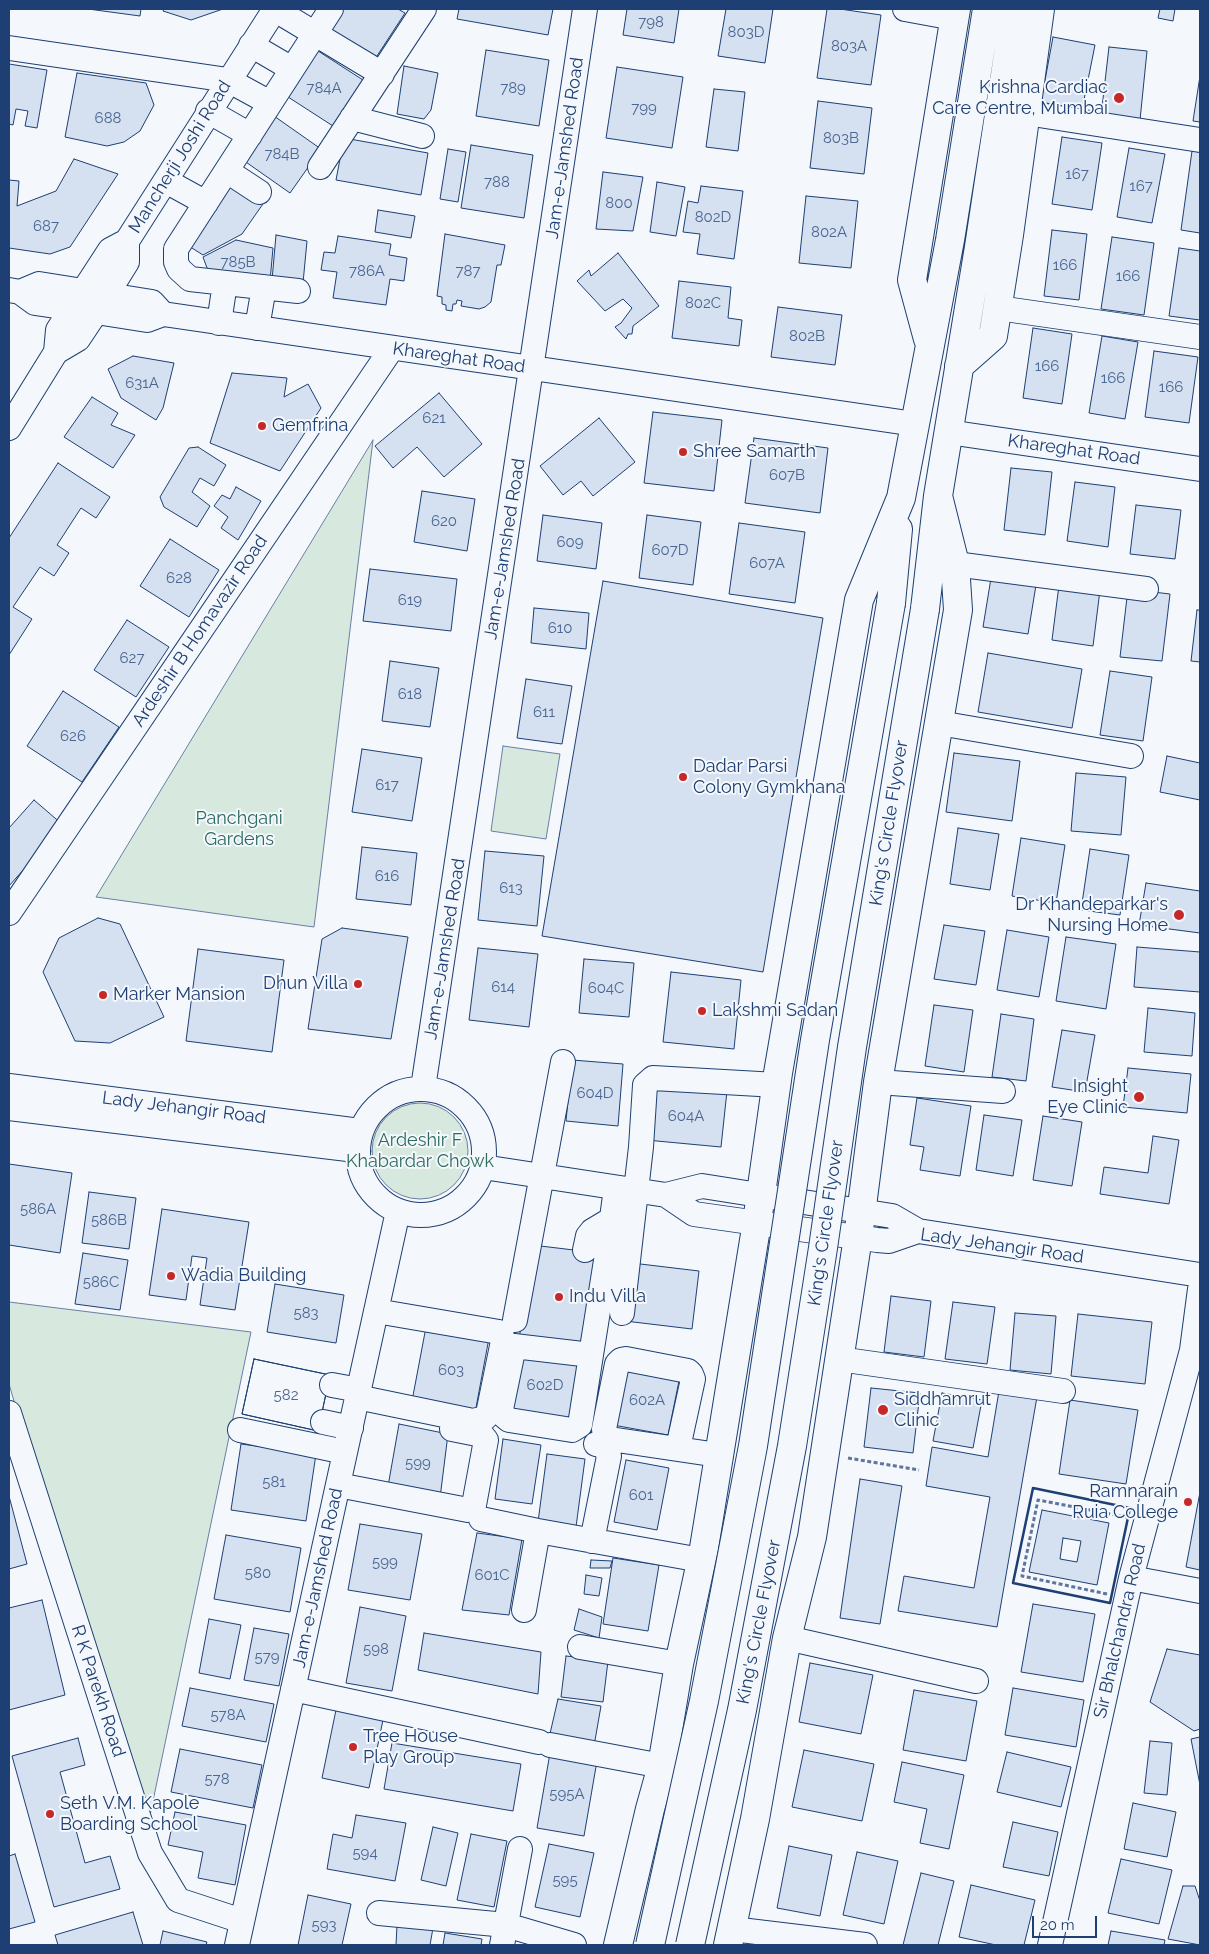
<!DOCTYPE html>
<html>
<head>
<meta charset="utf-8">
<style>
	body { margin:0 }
	#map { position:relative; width:1209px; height:1954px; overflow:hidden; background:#f4f7fb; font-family:Raleway,sans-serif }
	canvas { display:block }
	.frame { position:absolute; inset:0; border:10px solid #1d3f73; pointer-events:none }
	.scale { position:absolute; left:1032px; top:1916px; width:65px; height:22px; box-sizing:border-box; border:2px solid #1d3f73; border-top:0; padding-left:6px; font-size:15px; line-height:18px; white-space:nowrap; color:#1d3f73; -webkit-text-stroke:4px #f4f7fb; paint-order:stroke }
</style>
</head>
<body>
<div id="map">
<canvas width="1209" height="1954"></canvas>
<div class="frame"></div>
<div class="scale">20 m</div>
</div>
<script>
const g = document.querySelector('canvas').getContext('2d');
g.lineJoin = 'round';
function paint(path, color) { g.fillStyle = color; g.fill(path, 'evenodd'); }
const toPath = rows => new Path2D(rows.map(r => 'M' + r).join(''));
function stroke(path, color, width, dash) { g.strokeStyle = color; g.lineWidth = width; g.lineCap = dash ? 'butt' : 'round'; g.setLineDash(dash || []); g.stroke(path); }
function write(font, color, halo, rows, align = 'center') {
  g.font = font + ' Raleway,sans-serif'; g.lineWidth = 4; g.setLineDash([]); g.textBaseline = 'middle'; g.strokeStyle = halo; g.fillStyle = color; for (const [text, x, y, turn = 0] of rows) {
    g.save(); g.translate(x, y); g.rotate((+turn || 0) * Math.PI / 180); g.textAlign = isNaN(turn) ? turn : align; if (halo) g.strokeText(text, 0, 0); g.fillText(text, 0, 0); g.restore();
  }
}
const green = toPath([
	[373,440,314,927,96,897,373,440],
	[503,746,560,754,546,839,491,831,503,746],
	'372 1151a48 48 0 1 1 96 0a48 48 0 1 1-96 0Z',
	[9,1302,251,1332,144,1844,9,1384,9,1302]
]);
const building = toPath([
	[88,9,141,9,140,16,88,9],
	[164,9,223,9,191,20,163,11,164,9],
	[341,9,398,9,405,13,375,59,328,29,341,9],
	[459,9,553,9,548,35,457,19,459,9],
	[627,9,679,9,674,43,623,35,627,9],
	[726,9,773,9,765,63,718,56,726,9],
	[827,9,840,9,881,15,871,85,817,78,827,9],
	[1160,9,1175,9,1173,21,1158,18,1160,9],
	[1053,37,1095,45,1082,110,1041,102,1053,37],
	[1109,47,1147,51,1140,120,1101,116,1109,47],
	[315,49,363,80,333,126,285,95,315,49],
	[486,50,549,60,539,126,476,116,486,50],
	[9,64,47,70,37,128,25,126,28,111,16,109,13,125,9,124,9,64],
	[404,66,438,73,431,110,424,119,397,114,404,66],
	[617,67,683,77,672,148,606,138,617,67],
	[77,73,146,83,154,105,140,131,124,142,107,146,65,137,77,73],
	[1200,76,1200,122,1193,121,1200,76],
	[714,89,745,92,738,151,706,147,714,89],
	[818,101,872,108,864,174,810,168,818,101],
	[274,116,321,149,290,193,243,160,274,116],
	[1062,137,1102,143,1092,210,1052,204,1062,137],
	[344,138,428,153,421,195,336,180,344,138],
	[471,145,533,155,524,218,461,208,471,145],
	[1129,148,1165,154,1152,223,1117,217,1129,148],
	[448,149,466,152,458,202,440,199,448,149],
	[1192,151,1200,152,1200,233,1181,230,1192,151],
	[74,159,118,174,70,247,50,254,9,248,9,180,19,181,17,206,56,191,74,159],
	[603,172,643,177,633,231,596,229,603,172],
	[228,176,265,201,242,234,203,255,184,243,228,176],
	[657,182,685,187,676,236,650,232,657,182],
	[701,186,743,191,734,259,697,254,700,234,683,232,688,201,698,203,701,186],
	[806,196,858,201,851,268,799,263,806,196],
	[378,210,415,216,411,238,375,232,378,210],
	[1052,230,1087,234,1079,300,1044,296,1052,230],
	[445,234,505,245,501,265,497,265,491,302,485,307,479,309,461,306,462,301,457,300,456,304,453,304,452,311,446,310,446,305,442,304,442,297,437,296,445,234],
	[276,235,307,241,303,283,272,280,276,235],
	[338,236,391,244,389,255,407,258,404,281,390,279,386,305,333,298,337,272,321,270,324,252,335,253,338,236],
	[1112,237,1154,243,1144,315,1101,309,1112,237],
	[236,240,273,248,270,281,216,272,207,268,203,257,236,240],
	[1179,248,1200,251,1200,320,1169,316,1179,248],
	[618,253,659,306,633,326,632,334,628,334,626,339,615,327,621,323,632,308,623,299,605,311,577,281,589,270,591,276,618,253],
	[679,281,731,287,728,318,742,320,739,346,672,338,679,281],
	[778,307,842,315,835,365,771,357,778,307],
	[1033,328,1072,334,1062,404,1023,398,1033,328],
	[1102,336,1138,342,1125,419,1089,413,1102,336],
	[1154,351,1198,357,1189,423,1145,417,1154,351],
	[133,356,174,363,163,408,156,420,121,398,108,369,133,356],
	[232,373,287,378,284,397,308,384,321,408,280,471,210,443,232,373],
	[439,393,482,444,444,477,417,447,393,468,375,446,439,393],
	[92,397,118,413,111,425,135,435,113,468,64,437,92,397],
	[653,412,722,420,714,491,644,483,653,412],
	[599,418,635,462,593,496,581,481,563,495,540,466,599,418],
	[754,438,828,448,820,513,745,503,754,438],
	[198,447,226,465,214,486,200,478,192,492,210,506,197,527,164,507,160,497,189,448,198,447],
	[58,463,110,497,96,518,81,508,57,545,69,553,54,576,40,567,13,607,32,619,9,655,9,538,58,463],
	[1011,468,1052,472,1045,535,1004,530,1011,468],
	[1075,482,1115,487,1108,547,1067,541,1075,482],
	[236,487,261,501,238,540,221,528,228,517,214,506,222,495,230,499,236,487],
	[422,491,475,499,467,551,414,542,422,491],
	[1136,505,1181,510,1175,559,1130,554,1136,505],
	[543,515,602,523,596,569,537,561,543,515],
	[647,515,701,522,693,585,639,578,647,515],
	[739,523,805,532,795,603,729,594,739,523],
	[170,539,219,570,189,617,140,586,170,539],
	[370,569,457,579,451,631,363,621,370,569],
	[992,572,1037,579,1028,634,983,627,992,572],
	[603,581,823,618,763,972,542,936,603,581],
	[1059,585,1100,590,1093,646,1052,640,1059,585],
	[1128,589,1170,594,1162,661,1120,657,1128,589],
	[534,608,589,613,586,649,531,643,534,608],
	[1197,610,1200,610,1200,662,1191,661,1197,610],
	[127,620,169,647,136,697,94,670,127,620],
	[988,653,1082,669,1072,728,978,712,988,653],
	[390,661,439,668,430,727,382,721,390,661],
	[1110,671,1152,677,1143,741,1100,735,1110,671],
	[526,679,572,686,562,744,517,738,526,679],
	[63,691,119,727,82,782,27,746,63,691],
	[362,749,422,758,412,821,352,812,362,749],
	[954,753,1020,761,1012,821,946,812,954,753],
	[1167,756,1200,763,1200,800,1160,792,1167,756],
	[1076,773,1126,777,1121,835,1071,831,1076,773],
	[34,800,63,825,9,886,9,828,34,800],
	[958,828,999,834,990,890,950,884,958,828],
	[1021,838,1065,845,1056,903,1012,896,1021,838],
	[362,847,417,853,411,905,356,899,362,847],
	[1090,849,1129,855,1120,915,1081,910,1090,849],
	[485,851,544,856,537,926,478,920,485,851],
	[1146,883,1200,891,1200,933,1139,925,1146,883],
	[98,918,120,924,164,1017,110,1043,75,1041,43,972,59,938,98,918],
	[944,925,985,931,976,985,934,979,944,925],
	[342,928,408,937,391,1039,308,1029,322,939,342,928],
	[1007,930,1049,937,1039,997,997,990,1007,930],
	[1066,937,1116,944,1106,1009,1056,1001,1066,937],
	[1137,947,1200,952,1200,992,1134,987,1137,947],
	[478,948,538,954,529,1027,469,1020,478,948],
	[198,949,284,960,272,1052,186,1041,198,949],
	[584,959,634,963,629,1017,579,1013,584,959],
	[671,972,741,980,734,1049,663,1042,671,972],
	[934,1005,973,1010,964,1072,925,1066,934,1005],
	[1148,1008,1195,1013,1192,1056,1144,1052,1148,1008],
	[1001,1014,1034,1019,1026,1081,992,1077,1001,1014],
	[1062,1030,1095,1035,1085,1092,1052,1087,1062,1030],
	[572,1060,623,1064,618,1126,566,1121,572,1060],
	[1128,1068,1191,1074,1187,1113,1123,1107,1128,1068],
	[652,1083,727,1091,721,1147,646,1140,652,1083],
	[917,1098,971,1106,960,1176,920,1170,924,1147,910,1145,917,1098],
	[984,1115,1022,1120,1013,1176,976,1170,984,1115],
	[1043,1116,1082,1122,1072,1186,1033,1180,1043,1116],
	[1153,1136,1179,1140,1169,1204,1100,1194,1104,1167,1148,1173,1153,1136],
	[9,1164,72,1173,60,1253,9,1245,9,1164],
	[89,1192,136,1198,129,1249,82,1243,89,1192],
	[162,1209,249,1222,235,1310,200,1305,207,1258,192,1256,186,1300,149,1295,162,1209],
	[532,1245,599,1253,588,1348,519,1340,532,1245],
	[83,1253,128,1260,120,1310,75,1304,83,1253],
	[632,1263,699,1271,692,1329,625,1321,632,1263],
	[275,1284,344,1295,336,1343,267,1332,275,1284],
	[891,1296,931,1301,924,1357,884,1352,891,1296],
	[953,1302,995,1307,987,1364,945,1359,953,1302],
	[1015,1313,1056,1316,1051,1374,1010,1370,1015,1313],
	[1078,1314,1152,1322,1145,1384,1071,1376,1078,1314],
	[426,1327,489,1338,475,1413,412,1401,426,1327],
	[516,1348,583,1358,573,1422,507,1413,516,1348],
	[254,1359,330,1375,318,1431,242,1414,254,1359],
	[254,1359,330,1375,318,1431,242,1414,254,1359],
	[625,1365,680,1376,668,1435,613,1425,625,1365],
	[1000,1385,1038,1391,997,1627,898,1611,904,1576,974,1588,990,1497,926,1486,932,1447,988,1457,1000,1385],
	[871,1388,920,1393,913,1453,864,1447,871,1388],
	[942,1393,982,1400,973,1448,933,1441,942,1393],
	[1070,1400,1138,1410,1126,1484,1059,1474,1070,1400],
	[399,1424,448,1434,440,1498,387,1492,399,1424],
	[503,1439,541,1445,532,1504,495,1499,503,1439],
	[241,1444,316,1454,306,1521,231,1510,241,1444],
	[547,1454,585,1459,576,1527,538,1522,547,1454],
	[626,1460,669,1468,657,1530,614,1522,626,1460],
	[860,1479,902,1486,880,1624,840,1618,860,1479],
	[1200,1492,1200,1570,1186,1567,1200,1492],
	[9,1496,27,1564,9,1569,9,1496],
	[1042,1510,1109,1523,1097,1585,1029,1572,1042,1510],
	[1063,1538,1081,1541,1077,1562,1060,1559,1063,1538],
	[360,1524,422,1534,410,1600,348,1590,360,1524],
	[477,1533,522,1539,509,1615,462,1610,477,1533],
	[226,1535,301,1548,290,1612,214,1599,226,1535],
	[613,1558,659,1565,648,1631,603,1624,613,1558],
	[591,1560,612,1561,610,1568,590,1568,591,1560],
	[586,1575,602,1578,599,1596,584,1594,586,1575],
	[42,1600,65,1695,9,1710,9,1608,42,1600],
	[1033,1604,1095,1614,1083,1682,1021,1672,1033,1604],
	[360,1607,406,1616,392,1691,346,1683,360,1607],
	[579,1609,602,1617,599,1638,574,1630,579,1609],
	[209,1619,241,1625,230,1679,199,1673,209,1619],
	[254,1628,289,1634,279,1686,244,1680,254,1628],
	[424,1633,541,1652,538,1694,418,1670,424,1633],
	[1167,1649,1200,1655,1200,1729,1194,1731,1150,1702,1167,1649],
	[566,1656,608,1661,603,1702,561,1697,566,1656],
	[810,1663,873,1675,861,1734,799,1722,810,1663],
	[190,1688,274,1704,266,1742,182,1726,190,1688],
	[1013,1688,1084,1700,1076,1747,1005,1735,1013,1688],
	[914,1690,977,1701,966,1761,903,1750,914,1690],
	[558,1699,601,1706,594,1746,549,1738,558,1699],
	[337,1705,384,1715,369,1788,322,1778,337,1705],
	[1200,1737,1200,1785,1191,1739,1200,1737],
	[78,1738,85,1765,60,1772,85,1863,110,1856,120,1889,54,1907,12,1756,78,1738],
	[1150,1741,1172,1743,1167,1795,1144,1793,1150,1741],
	[392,1743,521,1764,513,1811,384,1789,392,1743],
	[180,1749,262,1765,253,1808,171,1792,180,1749],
	[804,1750,874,1764,862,1821,792,1807,804,1750],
	[1007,1752,1071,1767,1061,1807,997,1792,1007,1752],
	[550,1753,597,1761,584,1836,537,1828,550,1753],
	[902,1762,964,1775,949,1849,920,1843,927,1809,894,1802,902,1762],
	[1133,1803,1176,1812,1167,1857,1124,1849,1133,1803],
	[175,1812,246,1825,235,1885,198,1878,203,1852,168,1845,175,1812],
	[356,1815,406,1823,395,1881,327,1869,333,1834,352,1838,356,1815],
	[1013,1822,1058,1832,1049,1876,1003,1867,1013,1822],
	[433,1827,458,1833,446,1886,421,1880,433,1827],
	[471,1834,507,1841,494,1907,457,1900,471,1834],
	[549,1844,594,1853,580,1917,535,1907,549,1844],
	[789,1846,832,1855,820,1916,777,1908,789,1846],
	[857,1852,898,1861,884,1924,843,1915,857,1852],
	[15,1854,35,1922,9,1929,9,1856,15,1854],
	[1121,1859,1172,1870,1159,1924,1108,1913,1121,1859],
	[921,1873,954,1881,938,1945,903,1945,921,1873],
	[971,1885,1035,1900,1024,1945,996,1945,959,1937,971,1885],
	[1183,1886,1195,1886,1200,1901,1200,1945,1168,1939,1183,1886],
	[308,1895,351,1904,342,1945,298,1945,308,1895],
	[133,1912,143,1945,58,1945,55,1935,133,1912],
	[397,1925,433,1928,430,1945,396,1945,397,1925],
	[163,1931,207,1942,206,1945,160,1945,163,1931],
	[1111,1931,1165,1940,1164,1945,1108,1945,1111,1931],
	[445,1933,482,1939,481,1945,443,1945,445,1933]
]);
const path = toPath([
	[848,1458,919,1470],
	[1107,1594,1022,1576,1038,1500,1126,1517]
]);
const minor = toPath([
	[274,9,382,74],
	[905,9,954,18],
	[251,45,292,69],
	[9,48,228,80,270,103],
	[208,111,250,135],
	[1026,113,1200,140],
	[352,118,422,136],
	[320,167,424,9],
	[227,171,259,192],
	[166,181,206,203],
	[9,290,20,292,35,303,96,312,147,320,163,314,915,424],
	[298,291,190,279,179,269,176,262,176,249,331,9],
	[20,292,39,284,152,302,163,314],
	[998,308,1200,337],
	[219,323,225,283],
	[257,328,264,287],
	[56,352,58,330,110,250,127,241],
	[9,428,56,352,78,339,96,312,127,262,127,241,275,9],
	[948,432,1200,469],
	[955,564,1146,589],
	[939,723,1131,756],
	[9,913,392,348],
	[878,1082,1003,1091],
	[9,1086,360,1131],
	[423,1088,585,9],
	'358 1152a63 63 0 1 1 126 0a63 63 0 1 1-126 0Z',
	[9,1108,356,1150],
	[483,1167,666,1195,694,1214,877,1240,889,1241,918,1231,1200,1275],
	[666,1195,702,1186,892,1216,918,1231],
	[585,1250,588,1236,592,1231,612,1219],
	[622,1313,641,1147,645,1085,653,1078,777,1085],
	[515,1320,563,1062],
	[591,1355,514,1346,501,1409,503,1415,509,1420,572,1430,580,1425,591,1355,608,1248,616,1188],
	[839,1359,1063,1391],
	[332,1385,359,1390],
	[357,1397,473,1421,485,1418,488,1414,503,1341,502,1336,499,1332,376,1311],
	[9,1413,150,1853,178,1900,242,1921],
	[323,1422,351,1428],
	[240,1430,345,1452],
	[678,1448,693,1379,691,1374,688,1371,626,1359,621,1360,617,1364,604,1429,605,1435,610,1439,718,1455],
	[338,1485,468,1510,474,1505,486,1440,482,1435,452,1429],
	[481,1519,538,1531,701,1560],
	[592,1541,609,1456,604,1445,596,1444],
	[1131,1578,1200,1591],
	[524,1610,538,1531],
	[787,1638,976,1681],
	[580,1647,679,1664],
	[293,1689,539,1742],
	[550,1745,662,1766],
	[379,1913,506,1925,574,1945],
	[732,1929,865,1945],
	[237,1945,398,1211],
	[502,1945,520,1849],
	[1050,1945,1131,1578,1192,1350,1200,1289]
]);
const highway = toPath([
	[928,339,912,280,956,9],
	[959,366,993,336,1009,235,1040,9],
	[891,603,898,529],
	[925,609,938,496,979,247,1015,9],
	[618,1945,650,1809,662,1766,679,1664,704,1548,757,1222,778,1073,859,600,901,498,950,240,987,9],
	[728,1945,755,1819,787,1638,812,1537,858,1237,878,1082,958,610,955,564,938,496]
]);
const highwayBridge = toPath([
	[650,1945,704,1701,753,1446,815,1040,891,603],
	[690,1945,742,1710,792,1446,823,1248,852,1047,925,609]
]);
const wall = toPath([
	[1033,1488,1130,1508,1110,1603,1013,1583,1033,1488]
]);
const markers = [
	[1119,98,6,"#c62828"],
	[262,426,5,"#c62828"],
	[683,452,5,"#c62828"],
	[683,777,5,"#c62828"],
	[1179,915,6,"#c62828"],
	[358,984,5,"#c62828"],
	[103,995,5,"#c62828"],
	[702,1011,5,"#c62828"],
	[1139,1097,6,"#c62828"],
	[171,1276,5,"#c62828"],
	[559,1297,5,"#c62828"],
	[883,1410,6,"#c62828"],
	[1188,1502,5,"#c62828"],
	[353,1747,5,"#c62828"],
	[50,1814,5,"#c62828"]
];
const numberNames = [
	["798",651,22],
	["803D",746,32],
	["803A",849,46],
	["784A",324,88],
	["789",513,88],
	["799",644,108],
	["688",108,118],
	["803B",841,138],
	["784B",282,154],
	["167",1077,174],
	["788",497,182],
	["167",1141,186],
	["800",619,203],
	["802D",713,217],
	["687",46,226],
	["802A",829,232],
	["785B",238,262],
	["166",1065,265],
	["786A",367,271],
	["787",468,271],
	["166",1128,276],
	["802C",703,303],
	["802B",807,336],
	["166",1047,366],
	["166",1113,378],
	["631A",142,383],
	["166",1171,387],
	["621",434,418],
	["607B",787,475],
	["620",444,521],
	["609",570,542],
	["607D",670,550],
	["607A",767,563],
	["628",179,578],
	["619",410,600],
	["610",560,628],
	["627",132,658],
	["618",410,694],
	["611",544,712],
	["626",73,736],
	["617",387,785],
	["616",387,876],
	["613",511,888],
	["614",503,987],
	["604C",606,988],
	["604D",595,1093],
	["604A",686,1116],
	["586A",38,1209],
	["586B",109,1220],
	["586C",101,1282],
	["583",306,1313],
	["603",451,1370],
	["602D",545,1385],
	["582",286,1395],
	["602A",647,1400],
	["599",418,1463],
	["581",274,1482],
	["601",641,1495],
	["599",385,1562],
	["580",258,1573],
	["601C",492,1575],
	["598",376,1649],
	["579",267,1657],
	["578A",228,1715],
	["578",217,1779],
	["595A",567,1794],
	["594",365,1853],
	["595",565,1880],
	["593",324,1925]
];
const poiNames = [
	["Krishna Cardiac",1108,88,"right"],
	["Care Centre, Mumbai",1108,109,"right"],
	["Gemfrina",272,426],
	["Shree Samarth",693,452],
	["Dadar Parsi",693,767],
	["Colony Gymkhana",693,788],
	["Dr Khandeparkar's",1168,905,"right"],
	["Nursing Home",1168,926,"right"],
	["Dhun Villa",348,984,"right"],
	["Marker Mansion",113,995],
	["Lakshmi Sadan",712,1011],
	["Insight",1128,1087,"right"],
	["Eye Clinic",1128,1108,"right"],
	["Wadia Building",181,1276],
	["Indu Villa",569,1297],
	["Siddhamrut",894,1400],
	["Clinic",894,1421],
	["Ramnarain",1178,1492,"right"],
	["Ruia College",1178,1513,"right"],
	["Tree House",363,1737],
	["Play Group",363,1758],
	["Seth V.M. Kapole",60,1804],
	["Boarding School",60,1825]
];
const streetNames = [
	["Jam-e-Jamshed Road",565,148,-82],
	["Mancherji Joshi Road",180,157,-58],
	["Khareghat Road",459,358,8],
	["Khareghat Road",1074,450,8],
	["Jam-e-Jamshed Road",505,549,-81],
	["Ardeshir B Homavazir Road",200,631,-56],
	["King's Circle Flyover",889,823,-81],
	["Jam-e-Jamshed Road",445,949,-81],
	["Lady Jehangir Road",184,1108,7],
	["King's Circle Flyover",826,1223,-82],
	["Lady Jehangir Road",1002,1246,8],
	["Jam-e-Jamshed Road",318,1578,-78],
	["King's Circle Flyover",759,1622,-79],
	["Sir Bhalchandra Road",1120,1631,-77],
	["R K Parekh Road",98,1691,72]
];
const parkNames = [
	["Panchgani",239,819],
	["Gardens",239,840],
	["Ardeshir F",420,1141],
	["Khabardar Chowk",420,1162]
];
paint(green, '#d7e8df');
stroke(green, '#687fa3', 1);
paint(building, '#d5e0f0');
stroke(building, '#1d3f73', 1);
stroke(minor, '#1d3f73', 26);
stroke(highway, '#1d3f73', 30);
stroke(path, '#5e769c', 3, [4, 2.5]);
stroke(minor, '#f4f7fb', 24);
stroke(highway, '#f4f7fb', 28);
stroke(highwayBridge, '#1d3f73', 30, []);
stroke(highwayBridge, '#f4f7fb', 28);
stroke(wall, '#1d3f73', 2.5);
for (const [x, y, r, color] of markers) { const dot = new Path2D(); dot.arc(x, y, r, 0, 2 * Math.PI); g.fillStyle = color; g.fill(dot); stroke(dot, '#f4f7fb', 2); }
write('15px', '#4b6792', null, numberNames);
write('18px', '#1d3f73', '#f4f7fb', poiNames, 'left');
write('18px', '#1d3f73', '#f4f7fb', streetNames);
write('18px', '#2c6c60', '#f4f7fb', parkNames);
</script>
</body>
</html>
